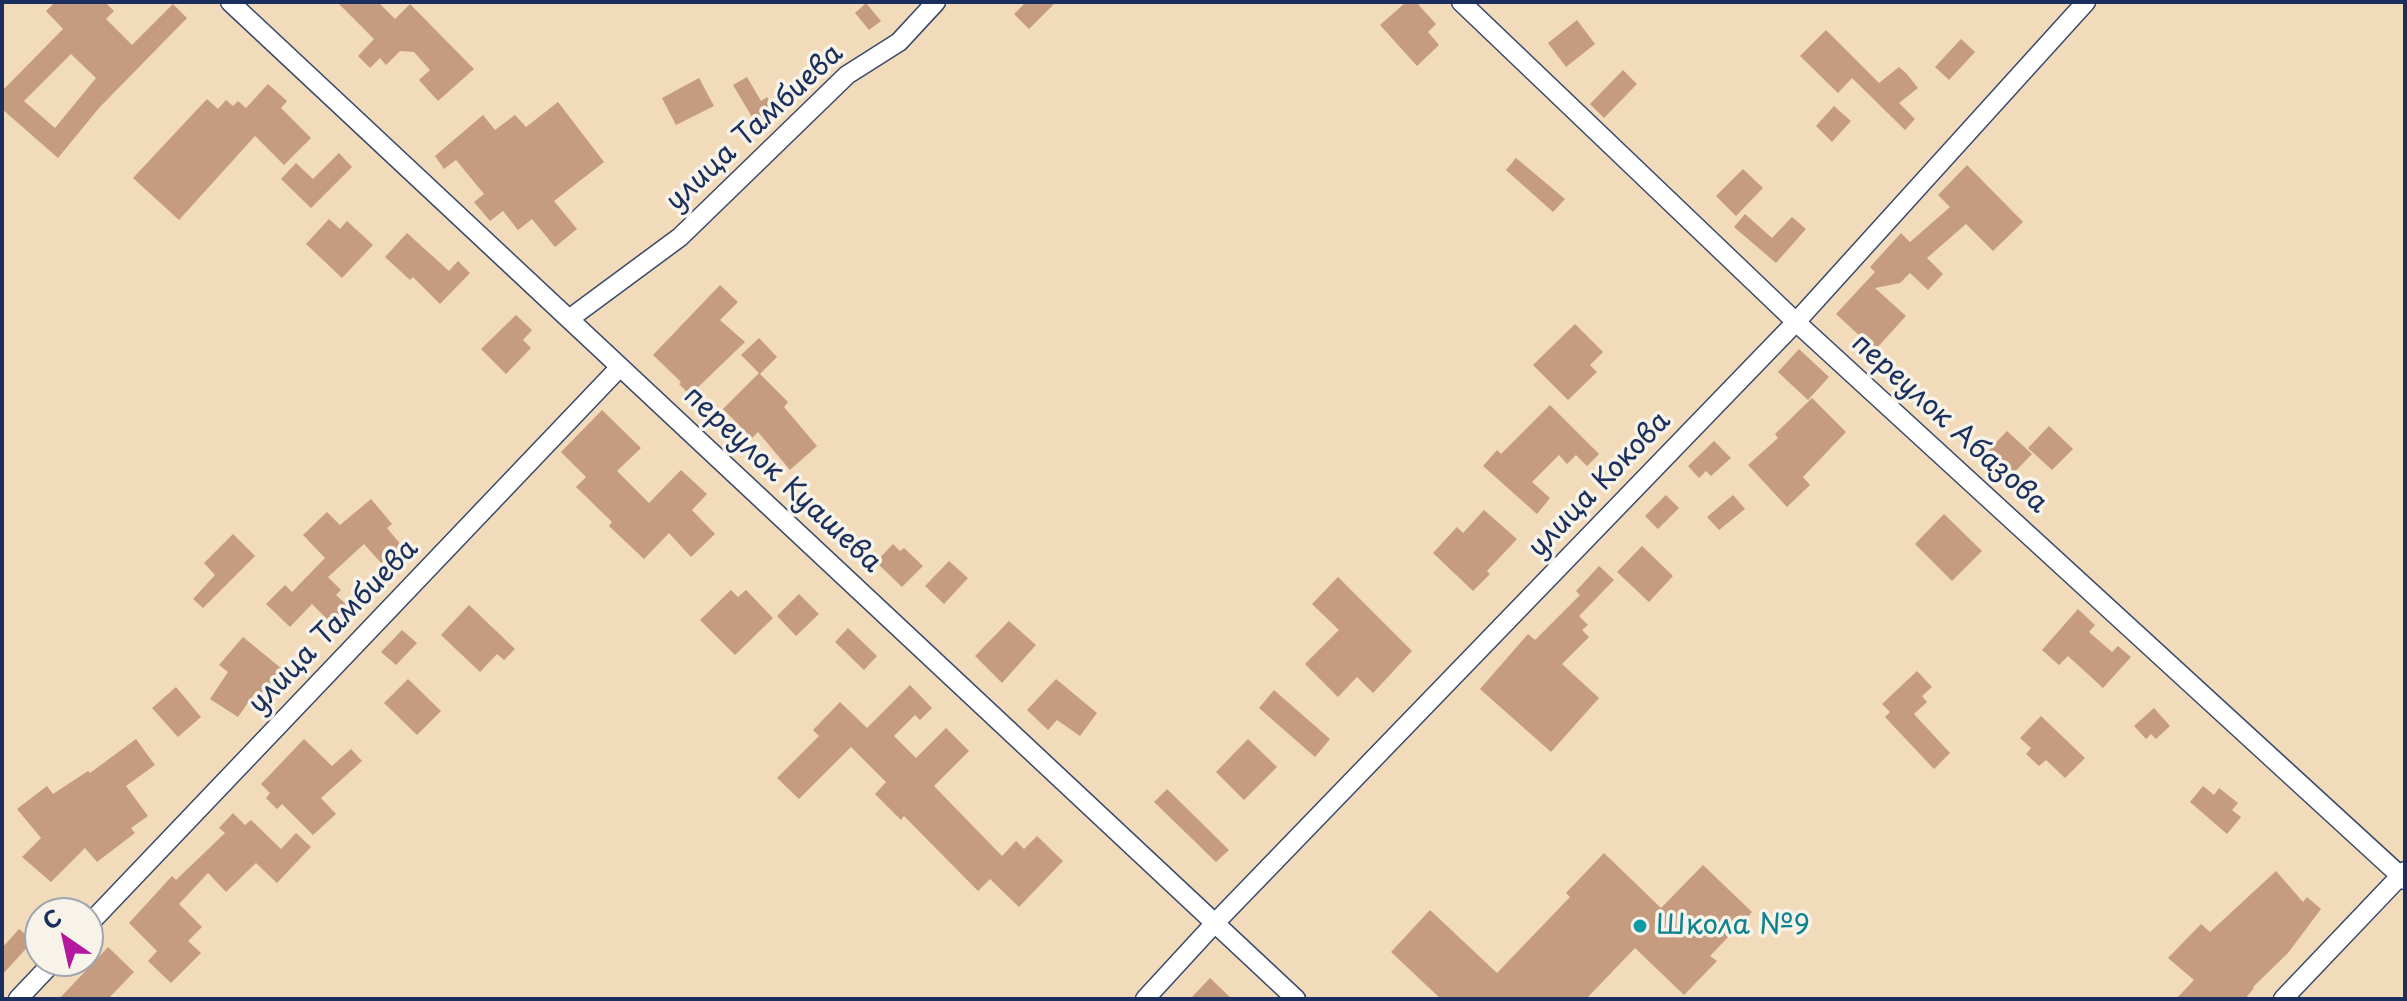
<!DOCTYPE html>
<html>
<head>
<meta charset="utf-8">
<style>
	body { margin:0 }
	#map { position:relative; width:2407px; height:1001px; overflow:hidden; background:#f1dbba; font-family:"Playpen Sans",sans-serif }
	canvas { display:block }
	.frame { position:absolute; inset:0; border:4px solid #1b2f5e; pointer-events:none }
	.north { position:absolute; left:24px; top:897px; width:80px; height:80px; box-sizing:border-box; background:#f7f3e8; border:2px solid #9fa5b1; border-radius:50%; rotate:326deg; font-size:22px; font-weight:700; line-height:32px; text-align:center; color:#1b2f5e }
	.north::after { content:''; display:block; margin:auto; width:28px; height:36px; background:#b5179e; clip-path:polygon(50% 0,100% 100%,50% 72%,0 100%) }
</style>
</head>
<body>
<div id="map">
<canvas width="2407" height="1001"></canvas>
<div class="frame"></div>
<div class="north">С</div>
</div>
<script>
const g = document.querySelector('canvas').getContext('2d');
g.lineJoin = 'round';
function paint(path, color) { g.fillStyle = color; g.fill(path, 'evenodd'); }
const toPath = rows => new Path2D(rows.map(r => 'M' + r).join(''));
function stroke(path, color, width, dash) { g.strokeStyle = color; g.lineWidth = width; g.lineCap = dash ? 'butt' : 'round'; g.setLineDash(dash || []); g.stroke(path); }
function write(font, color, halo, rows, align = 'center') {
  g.font = font + ' "Playpen Sans",sans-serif'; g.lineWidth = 7; g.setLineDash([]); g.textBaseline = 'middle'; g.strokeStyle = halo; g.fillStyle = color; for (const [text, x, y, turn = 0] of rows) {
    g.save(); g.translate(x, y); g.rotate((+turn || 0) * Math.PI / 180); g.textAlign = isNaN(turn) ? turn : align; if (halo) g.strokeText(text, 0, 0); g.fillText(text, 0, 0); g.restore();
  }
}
const building = toPath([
	[55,2,105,2,114,11,106,19,132,45,173,4,187,18,99,108,58,158,2,109,2,91,63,29,46,11],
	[71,54,96,78,55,128,24,101],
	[337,2,378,2,395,19,410,4,474,69,438,101,419,80,430,70,414,52,400,51,386,65,380,58,370,68,358,56,374,39],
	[1026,2,1056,2,1029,29,1014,14],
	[1406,2,1416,2,1436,24,1428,32,1439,45,1417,66,1380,25],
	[866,3,881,21,869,30,855,13],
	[1577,20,1595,44,1566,67,1548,43],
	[1826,30,1879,83,1899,67,1906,73,1918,88,1899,103,1915,119,1905,130,1852,78,1838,93,1800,56],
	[1961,39,1975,52,1949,80,1935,67],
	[1623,70,1637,84,1604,118,1590,104],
	[747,77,761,101,767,97,779,117,759,129,733,85],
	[699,78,714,106,676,125,662,98],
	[268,84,287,101,281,108,311,138,284,165,255,136,179,220,133,178,207,99,218,109,226,100,233,106,238,101,246,108],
	[558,102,604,162,554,201,577,229,555,247,532,219,518,230,503,211,490,221,474,202,484,194,456,160,444,169,435,156,483,115,495,130,515,115,526,127],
	[1834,106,1851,121,1832,142,1816,126],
	[339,153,352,167,311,208,281,179,296,163,313,179],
	[1516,158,1565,199,1553,212,1506,170],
	[1967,165,2023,222,1993,251,1966,224,1927,258,1943,274,1928,290,1910,273,1900,283,1875,288,1906,316,1875,350,1836,314,1875,272,1870,267,1901,233,1910,242,1950,207,1938,195],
	[1743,169,1763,188,1736,216,1716,196],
	[1745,214,1772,238,1792,217,1806,229,1776,263,1734,227],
	[329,219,340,229,347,221,373,245,342,278,306,244],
	[407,233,449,271,458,261,470,273,440,304,413,277,410,280,385,257],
	[720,285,738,302,720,320,745,342,690,395,679,384,681,382,653,355],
	[516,315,532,330,523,340,531,348,506,374,481,349],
	[1575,324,1603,352,1590,365,1597,372,1568,400,1533,365],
	[759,338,777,357,760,374,741,355],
	[1799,349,1829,377,1808,400,1778,372],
	[759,373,788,402,784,407,817,446,790,470,758,432,752,438,723,409],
	[1812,398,1846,432,1803,477,1810,485,1787,507,1748,465,1778,438,1775,434],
	[1550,405,1599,454,1587,466,1576,455,1567,464,1559,455,1532,482,1550,498,1537,514,1483,466,1497,450,1501,454],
	[602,410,641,448,617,471,649,503,681,470,707,494,692,510,715,534,691,557,669,533,644,559,609,526,612,522,576,487,586,477,561,452],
	[2049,426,2073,449,2052,470,2028,448],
	[2007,431,2032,454,2008,479,1983,456],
	[1714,441,1731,458,1711,476,1706,471,1699,478,1688,466],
	[1666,495,1679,508,1658,529,1645,516],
	[1733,495,1745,509,1719,530,1707,517],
	[371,499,392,524,387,528,402,546,381,563,364,544,328,577,341,590,336,595,348,606,331,623,312,604,290,627,266,604,285,585,292,592,325,558,303,535,327,512,340,525],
	[1484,510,1517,539,1487,571,1490,574,1473,591,1433,553,1457,527,1463,533],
	[1944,514,1982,551,1952,581,1915,544],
	[233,534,255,556,203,608,193,599,215,575,204,563],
	[893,544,900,551,904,548,923,566,902,587,876,562],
	[1642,546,1673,576,1649,602,1617,572],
	[949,561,968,578,944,604,925,586],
	[1599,566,1614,580,1579,616,1588,625,1582,630,1589,637,1562,664,1599,698,1551,752,1480,689,1528,634,1535,640,1580,595,1576,591],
	[1338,577,1412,651,1373,693,1357,677,1338,697,1305,664,1339,630,1312,604],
	[731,590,738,597,746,590,773,618,735,655,700,620],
	[799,594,819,614,796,636,777,616],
	[469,605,515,649,504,660,497,654,480,672,441,635],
	[2078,609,2095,625,2089,632,2112,652,2118,646,2131,657,2103,688,2068,656,2059,665,2042,650],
	[1009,621,1036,645,1002,683,975,656],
	[848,628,877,656,864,670,835,642],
	[402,630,417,643,396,665,381,652],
	[243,637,282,669,258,698,254,694,238,717,210,699,228,672,219,665],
	[1917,671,1932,687,1922,696,1927,702,1914,714,1950,753,1934,769,1885,717,1890,712,1882,704],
	[408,679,441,711,417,735,384,703],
	[1056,679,1097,713,1080,736,1057,720,1048,730,1027,710],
	[910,685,932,708,920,720,915,715,894,736,916,758,946,728,969,751,934,786,1002,856,1016,841,1024,849,1037,836,1063,861,1019,907,990,879,978,891,904,816,901,820,875,794,886,782,851,747,799,799,777,778,819,736,813,730,840,702,867,728],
	[176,687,201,717,178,737,152,708],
	[1274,690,1330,739,1315,757,1259,708],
	[2154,708,2170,726,2156,739,2151,734,2146,739,2134,726],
	[2041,716,2085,758,2065,778,2046,760,2039,766,2026,754,2031,748,2020,738],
	[136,739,155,765,126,786,148,816,131,828,135,833,97,862,85,848,51,882,22,857,41,838,17,809,47,786,53,794,88,771,90,773],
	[304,739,332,766,351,749,362,761,321,798,336,814,313,835,282,804,277,809,266,798,270,793,261,784],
	[1248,739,1277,767,1244,800,1216,772],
	[2203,786,2214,795,2219,788,2238,803,2232,810,2241,817,2227,834,2190,802],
	[1167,789,1229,850,1216,862,1154,802],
	[233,813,245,825,251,820,281,849,296,833,311,847,277,883,256,863,226,892,208,873,179,904,202,927,188,941,201,953,171,983,148,961,157,951,129,923,172,876,176,880,225,833,219,828],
	[1604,853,1661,908,1703,865,1752,912,1710,956,1717,961,1684,995,1635,948,1586,999,1441,999,1391,952,1430,910,1497,973,1570,897,1566,893],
	[2276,871,2303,902,2307,897,2321,909,2288,953,2253,987,2254,988,2245,999,2176,999,2194,980,2168,958,2201,924,2210,932],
	[19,929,33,941,2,975,2,948],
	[108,947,134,972,108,999,59,999],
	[1210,978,1232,999,1190,999]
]);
const minor = toPath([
	[230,2,1296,999],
	[1461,2,1796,322,2405,880],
	[569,319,680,237,847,75,899,42,936,2],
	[88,925,620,367],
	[18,999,54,961],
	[1145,999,1214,924,1796,322,2086,2],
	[2283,999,2405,871]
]);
const markers = [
	[1640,926,8,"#0f9aa8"]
];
const streetNames = [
	["улица Тамбиева",755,128,-43],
	["переулок Абазова",1949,424,42],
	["переулок Куашева",782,480,43],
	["улица Кокова",1600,485,-46],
	["улица Тамбиева",334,627,-46]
];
const cultureNames = [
	["Школа №9",1656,926]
];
paint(building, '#c69c81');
stroke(minor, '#3b496c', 21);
stroke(minor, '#fff', 18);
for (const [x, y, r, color] of markers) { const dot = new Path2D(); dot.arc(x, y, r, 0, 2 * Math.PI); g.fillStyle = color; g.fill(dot); stroke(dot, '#f7f3e8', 3); }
write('28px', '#1b2f5e', '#f7f3e8', streetNames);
write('28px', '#0d838f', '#f7f3e8', cultureNames, 'left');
</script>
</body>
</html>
